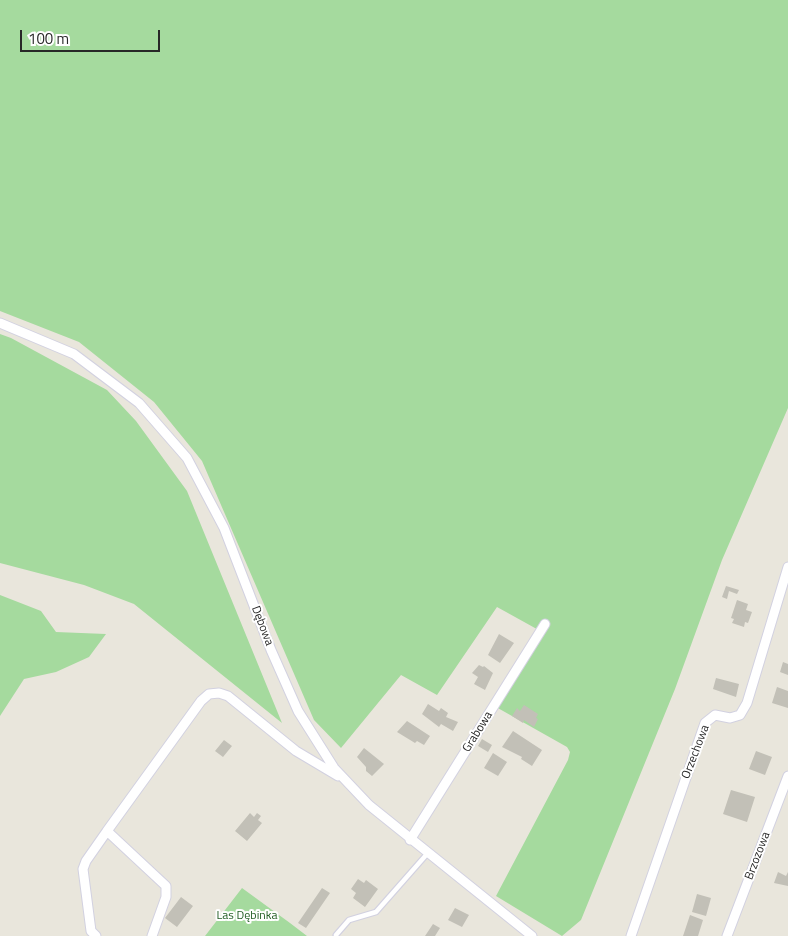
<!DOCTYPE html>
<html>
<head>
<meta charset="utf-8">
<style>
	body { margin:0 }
	#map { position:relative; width:788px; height:936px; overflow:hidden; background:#e9e6dc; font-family:"Titillium Web",sans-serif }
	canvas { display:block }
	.scale { position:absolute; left:20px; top:30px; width:140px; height:22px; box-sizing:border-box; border:2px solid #282828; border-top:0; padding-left:6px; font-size:15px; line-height:18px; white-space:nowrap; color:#282828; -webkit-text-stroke:4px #fff; paint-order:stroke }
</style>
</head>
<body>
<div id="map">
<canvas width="788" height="936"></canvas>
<div class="scale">100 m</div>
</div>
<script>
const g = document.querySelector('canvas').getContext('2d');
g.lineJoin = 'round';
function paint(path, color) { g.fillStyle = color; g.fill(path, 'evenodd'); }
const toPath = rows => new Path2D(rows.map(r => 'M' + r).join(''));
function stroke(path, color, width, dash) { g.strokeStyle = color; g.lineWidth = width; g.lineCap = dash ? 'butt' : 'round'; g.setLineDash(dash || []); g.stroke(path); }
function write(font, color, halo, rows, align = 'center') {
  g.font = font + ' "Titillium Web",sans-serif'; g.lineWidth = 4; g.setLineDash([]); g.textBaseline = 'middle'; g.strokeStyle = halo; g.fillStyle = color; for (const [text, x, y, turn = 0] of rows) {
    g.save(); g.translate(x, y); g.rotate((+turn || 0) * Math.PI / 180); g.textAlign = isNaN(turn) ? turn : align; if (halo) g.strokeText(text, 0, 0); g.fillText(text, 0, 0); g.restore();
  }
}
const green = toPath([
	[0,0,788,0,788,408,722,560,675,689,581,920,562,936,496,896,568,760,570,752,567,747,496,707,544,633,497,607,437,695,401,675,341,748,314,720,202,461,154,402,79,342,0,311],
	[0,334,11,338,107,390,136,421,187,491,282,723,134,604,84,585,0,563],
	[0,595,41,611,56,632,106,634,89,657,56,672,24,679,0,716],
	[242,888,290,923,307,936,205,936]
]);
const building = toPath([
	[726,586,739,590,737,594,729,591,727,599,722,597],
	[737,600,748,604,746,610,752,612,748,623,745,622,744,627,732,623,734,619,731,618],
	[499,634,514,643,500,663,488,655],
	[783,662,788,664,788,675,780,672],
	[479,665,483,667,484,666,493,673,485,690,474,684,478,677,472,673],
	[716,678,739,684,736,697,713,689],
	[777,687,788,691,788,708,772,703],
	[428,704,439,711,441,708,448,713,446,717,458,722,453,731,441,724,439,727,422,714],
	[524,705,538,714,536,718,538,719,534,727,524,720,523,723,512,716,517,708,520,711],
	[407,721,430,736,424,745,417,741,415,743,397,732],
	[513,731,542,750,532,766,521,759,522,757,502,747],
	[482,739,492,745,488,752,478,746],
	[224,740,232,746,223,757,215,751],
	[364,748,384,764,372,776,366,771,366,767,357,757],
	[756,751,772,757,765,775,749,769],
	[493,753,507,762,498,776,484,768],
	[731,790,755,797,747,822,723,814],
	[250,813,254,817,257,813,261,816,258,820,262,823,247,841,235,831],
	[778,872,786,876,788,872,788,886,774,883],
	[358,879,364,883,366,880,378,889,365,907,353,898,356,893,351,889],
	[322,888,330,893,306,928,298,923],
	[697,894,711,898,706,916,692,912],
	[181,897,193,906,177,927,165,918],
	[455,908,469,915,462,927,448,920],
	[690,915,703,920,698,936,683,936],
	[433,924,440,928,435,936,425,936]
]);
const lane = toPath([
	[336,935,349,920,376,912,427,854]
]);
const street = toPath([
	[0,323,74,354,139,403,187,458,224,528,271,650,298,711,334,768,369,805,532,936],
	[410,840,545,624],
	[96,936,91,931,83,869,86,861,107,831],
	[152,936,166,897,166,886,107,831,201,701,209,694,219,693,228,696,296,751,338,776],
	[631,936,705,723,715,715,730,718,740,715,747,703,788,567],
	[727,936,788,776]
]);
const streetNames = [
	["Dębowa",262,626,69],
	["Grabowa",478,732,-58],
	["Orzechowa",696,752,-69],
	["Brzozowa",758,856,-69]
];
const parkNames = [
	["Las Dębinka",247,916]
];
paint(green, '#a5da9e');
paint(building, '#c2c0b7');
stroke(lane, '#d2d1e0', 7);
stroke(street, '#d2d1e0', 11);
stroke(lane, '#fff', 4.5);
stroke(street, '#fff', 9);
write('12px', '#282828', '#fff', streetNames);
write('12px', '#215c22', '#fff', parkNames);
</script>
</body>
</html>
